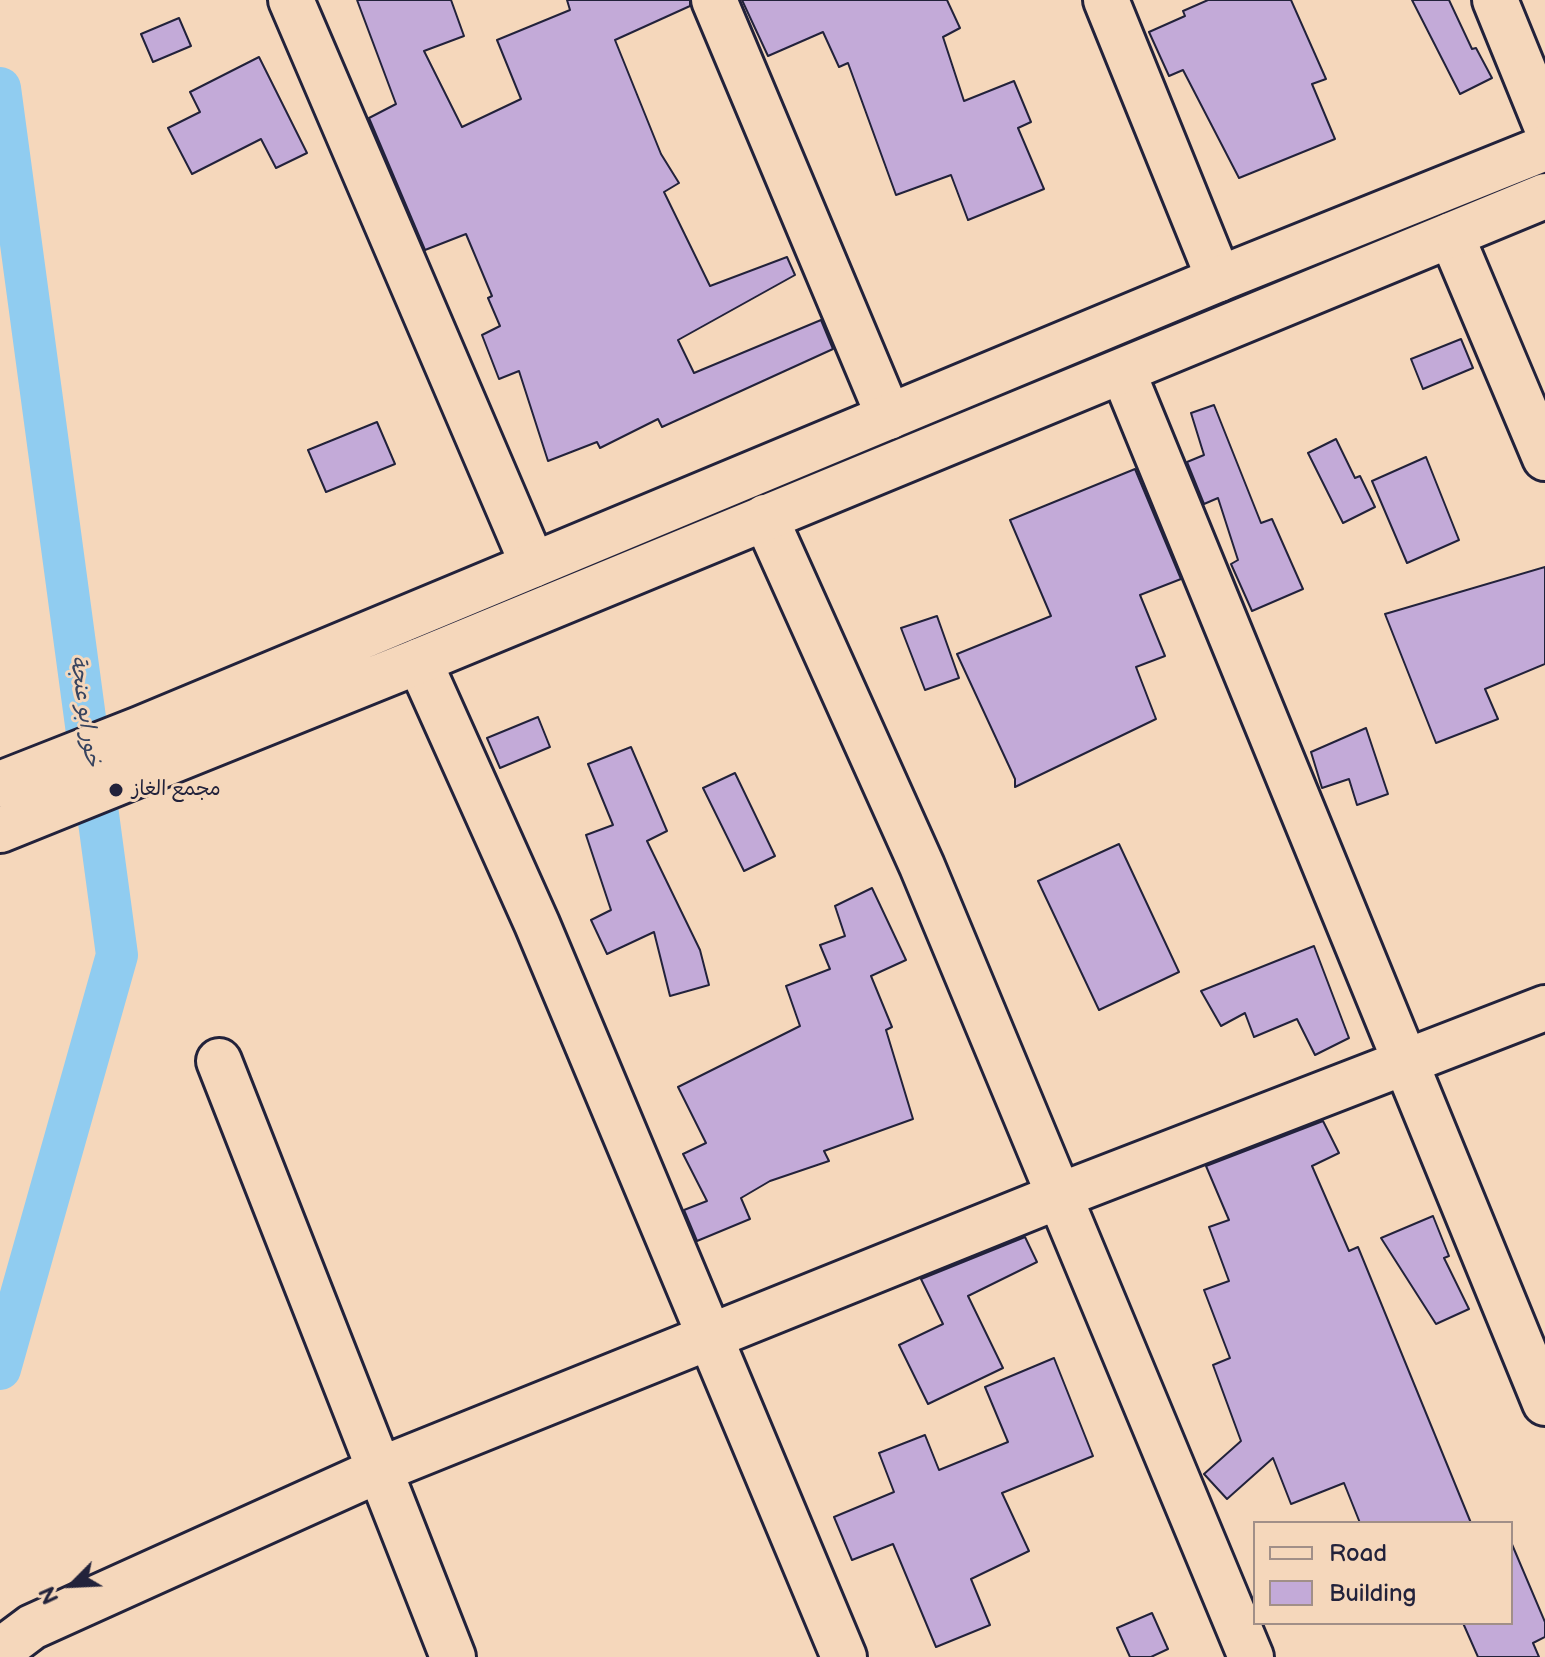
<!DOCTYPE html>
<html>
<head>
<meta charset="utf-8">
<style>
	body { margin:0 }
	#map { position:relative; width:1545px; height:1657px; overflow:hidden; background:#f5d7bb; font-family:"Balsamiq Sans",sans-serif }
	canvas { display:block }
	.legend { position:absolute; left:1253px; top:1521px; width:260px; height:104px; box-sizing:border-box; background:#f5d7bb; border:2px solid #a18f88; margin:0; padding:10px 14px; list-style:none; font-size:24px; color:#22223b }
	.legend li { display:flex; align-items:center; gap:16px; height:40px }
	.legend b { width:40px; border:2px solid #a18f88 }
	.north { position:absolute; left:32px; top:1545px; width:80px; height:80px; -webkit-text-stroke:6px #f5d7bb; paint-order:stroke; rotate:246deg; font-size:22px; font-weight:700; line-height:32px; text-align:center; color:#22223b }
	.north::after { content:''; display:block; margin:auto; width:28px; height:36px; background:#22223b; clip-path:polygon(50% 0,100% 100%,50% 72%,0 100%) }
</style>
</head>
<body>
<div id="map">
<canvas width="1545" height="1657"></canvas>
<ul class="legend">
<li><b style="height:10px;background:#f5d7bb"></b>Road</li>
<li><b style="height:22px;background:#c3aad8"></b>Building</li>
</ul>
<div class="north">N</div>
</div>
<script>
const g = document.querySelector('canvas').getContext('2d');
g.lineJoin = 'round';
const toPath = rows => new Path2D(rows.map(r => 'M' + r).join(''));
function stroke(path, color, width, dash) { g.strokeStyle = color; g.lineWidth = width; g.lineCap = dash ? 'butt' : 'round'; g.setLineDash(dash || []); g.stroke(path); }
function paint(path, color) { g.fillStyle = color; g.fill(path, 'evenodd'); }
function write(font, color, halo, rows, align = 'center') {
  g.font = font + ' "Balsamiq Sans","Playpen Sans Arabic",sans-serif'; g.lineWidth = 6; g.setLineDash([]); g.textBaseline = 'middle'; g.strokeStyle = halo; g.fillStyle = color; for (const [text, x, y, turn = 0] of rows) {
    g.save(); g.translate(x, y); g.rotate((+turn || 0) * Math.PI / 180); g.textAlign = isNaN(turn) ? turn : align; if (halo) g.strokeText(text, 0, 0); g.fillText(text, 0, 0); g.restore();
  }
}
const canal = toPath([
	[0,88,117,955,0,1369]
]);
const building = toPath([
	[357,0,451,0,464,36,424,51,462,127,521,99,497,40,570,10,567,0,690,0,690,6,615,40,661,154,679,183,664,192,710,286,787,257,795,275,678,340,694,373,821,320,833,349,662,427,658,419,600,448,597,442,548,461,519,371,499,379,482,335,500,326,488,298,492,296,466,234,425,250,369,118,396,104,357,0],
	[742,0,947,0,960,28,943,37,964,101,1014,81,1031,122,1018,128,1044,189,968,220,951,175,896,195,848,63,839,67,823,32,768,56,742,0],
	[1208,0,1291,0,1326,79,1312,84,1335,139,1239,178,1183,70,1169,76,1149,32,1185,16,1183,11,1208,0],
	[1412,0,1449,0,1472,49,1476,48,1492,78,1460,94,1412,0],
	[179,18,191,46,153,62,141,34,179,18],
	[259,57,307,153,276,168,261,139,192,174,168,128,200,112,190,92,259,57],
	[1461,339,1473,368,1423,389,1411,359,1461,339],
	[1214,405,1261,523,1272,519,1303,589,1252,611,1231,564,1238,560,1218,498,1204,504,1187,462,1204,455,1191,413,1214,405],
	[377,422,395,464,326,492,308,450,377,422],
	[1336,439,1355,478,1360,476,1375,507,1343,523,1308,453,1336,439],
	[1426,457,1459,540,1407,563,1372,481,1426,457],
	[1135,469,1181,579,1140,595,1165,656,1136,667,1156,719,1015,787,1015,779,957,654,1051,616,1010,520,1135,469],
	[1545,567,1545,664,1485,689,1498,719,1436,743,1385,614,1545,567],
	[937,616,959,678,925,690,901,628,937,616],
	[538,717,550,747,500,768,487,738,538,717],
	[1366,728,1388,794,1357,805,1349,779,1322,788,1311,752,1366,728],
	[631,747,667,831,647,841,700,950,709,985,670,996,654,932,607,954,591,920,611,910,586,835,613,825,588,764,631,747],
	[735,773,775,856,744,871,703,788,735,773],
	[1119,844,1179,972,1099,1010,1038,881,1119,844],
	[872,888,906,960,871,976,892,1027,886,1030,913,1119,824,1151,829,1161,770,1181,741,1198,750,1219,697,1241,684,1210,707,1201,683,1154,706,1143,678,1087,800,1026,786,986,830,969,820,945,845,936,835,906,872,888],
	[1314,946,1349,1038,1315,1055,1297,1019,1254,1037,1245,1013,1221,1026,1201,991,1314,946],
	[1323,1121,1339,1153,1312,1166,1349,1251,1358,1247,1471,1523,1360,1523,1344,1483,1291,1504,1273,1458,1227,1499,1204,1474,1241,1441,1213,1365,1230,1358,1204,1290,1229,1281,1209,1227,1229,1220,1206,1166,1323,1121],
	[1433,1216,1449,1256,1444,1258,1469,1309,1436,1324,1381,1238,1433,1216],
	[1025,1237,1037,1262,968,1296,1003,1368,928,1404,899,1345,943,1324,921,1279,1025,1237],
	[1054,1358,1093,1456,1002,1493,1029,1551,971,1579,990,1625,936,1647,893,1544,852,1560,834,1517,894,1492,879,1453,925,1435,939,1470,1008,1442,985,1387,1054,1358],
	[1511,1542,1545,1622,1545,1637,1533,1643,1539,1657,1478,1657,1463,1623,1511,1623,1511,1542],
	[1152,1613,1168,1649,1151,1657,1130,1657,1117,1628,1152,1613]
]);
const minor = toPath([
	[291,0,533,565],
	[714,0,889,417],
	[1106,0,1219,279],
	[1495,0,1545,123],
	[1451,235,1545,458],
	[1123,372,1545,1403],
	[765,517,922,866,1251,1657],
	[419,661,537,924,844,1657],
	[219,1061,453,1657],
	[0,1651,32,1627,377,1471,1059,1196,1545,1008]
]);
const secondary = toPath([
	[0,784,140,729,1219,279,1545,148],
	[0,830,419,661,1545,196]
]);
const markers = [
	[116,790,8,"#22223b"]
];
const poiNames = [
	["مجمع الغاز",132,790]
];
const waterNames = [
	["خور ابو عنجة",84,711,82]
];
stroke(canal, '#90ccf0', 42);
paint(building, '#c3aad8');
stroke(building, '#22223b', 2);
stroke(minor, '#22223b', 50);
stroke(secondary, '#22223b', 50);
stroke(minor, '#f5d7bb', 44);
stroke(secondary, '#f5d7bb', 44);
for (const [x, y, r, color] of markers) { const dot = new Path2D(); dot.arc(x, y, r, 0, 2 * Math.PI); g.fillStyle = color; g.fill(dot); stroke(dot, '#f5d7bb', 3); }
write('20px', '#22223b', '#f5d7bb', poiNames, 'left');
write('italic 22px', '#38445f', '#f5d7bb', waterNames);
</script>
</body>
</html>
